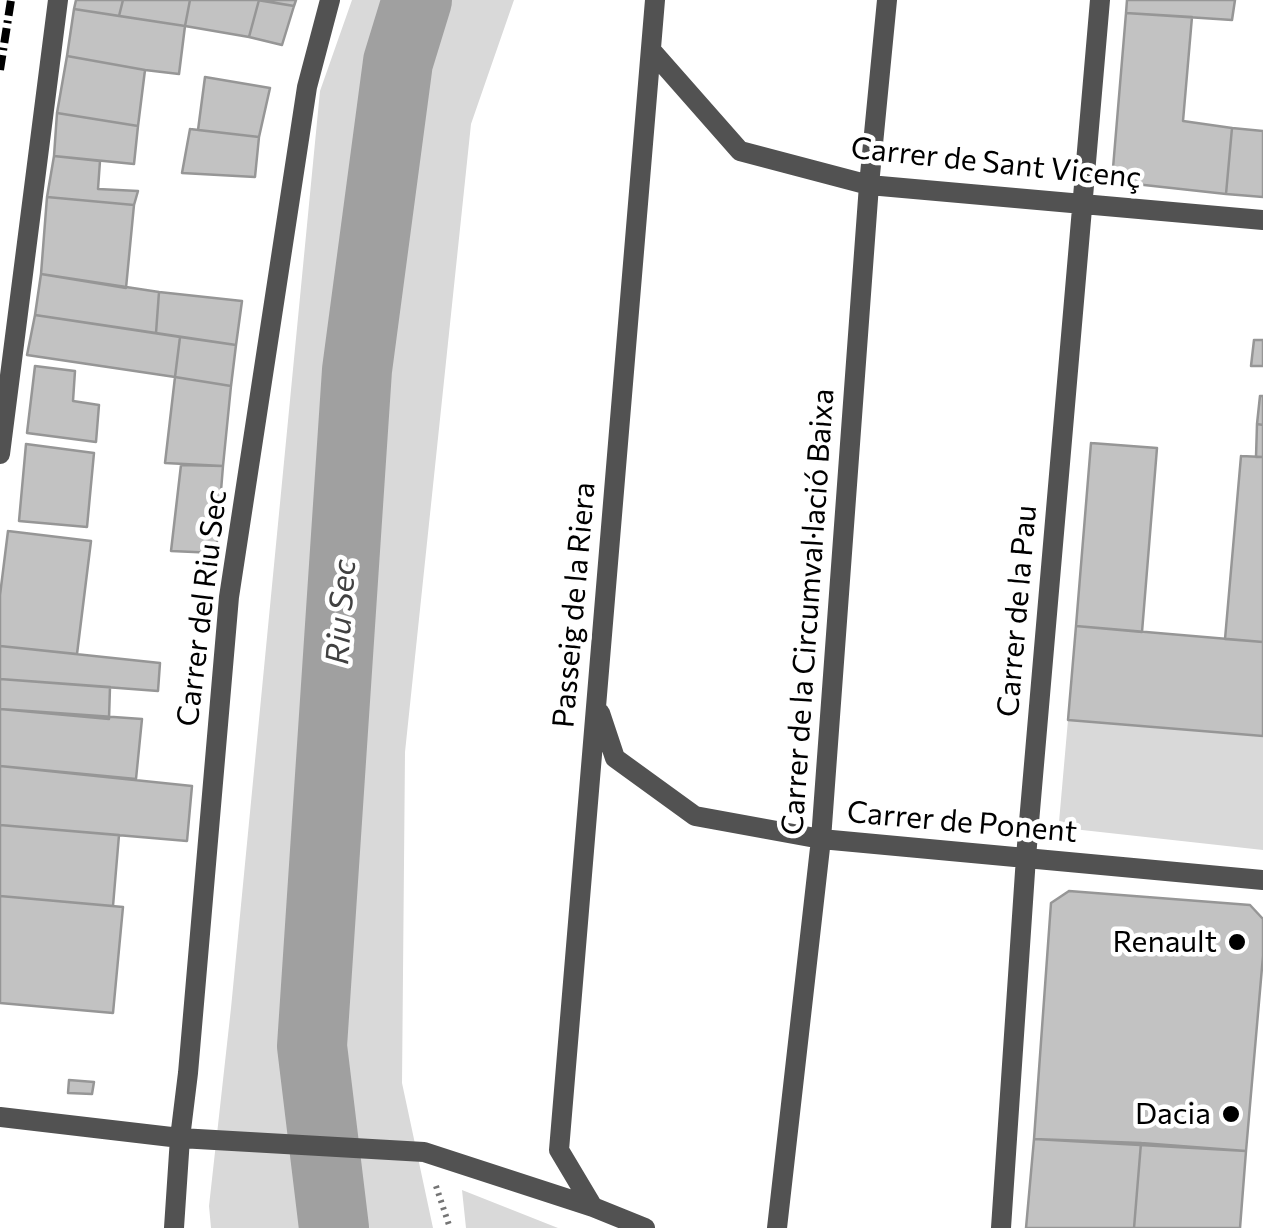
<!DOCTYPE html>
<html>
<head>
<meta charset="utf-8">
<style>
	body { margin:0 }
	canvas { display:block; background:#fff }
</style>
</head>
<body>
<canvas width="1263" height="1228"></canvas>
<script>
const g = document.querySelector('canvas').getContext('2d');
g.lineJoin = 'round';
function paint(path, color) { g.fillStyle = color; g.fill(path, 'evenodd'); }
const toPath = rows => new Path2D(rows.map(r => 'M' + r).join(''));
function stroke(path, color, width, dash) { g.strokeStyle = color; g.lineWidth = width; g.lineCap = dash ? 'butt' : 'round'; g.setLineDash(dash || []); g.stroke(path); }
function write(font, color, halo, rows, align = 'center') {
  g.font = font + ' Commissioner,sans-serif'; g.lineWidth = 9; g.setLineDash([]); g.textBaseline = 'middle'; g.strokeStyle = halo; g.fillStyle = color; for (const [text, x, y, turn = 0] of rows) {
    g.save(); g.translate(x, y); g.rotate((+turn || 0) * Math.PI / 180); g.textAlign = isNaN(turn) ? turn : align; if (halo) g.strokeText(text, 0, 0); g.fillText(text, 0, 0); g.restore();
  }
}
const green = toPath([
	[352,0,514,0,471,124,405,752,402,1083,433,1228,211,1228,209,1206,231,1008,320,91],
	[1068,720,1263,736,1263,850,1064,828,1059,822],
	[462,1190,558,1228,466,1228]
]);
const river = toPath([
	[334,1228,312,1046,357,370,398,62,417,0]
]);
const building = toPath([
	[76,0,123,0,119,16,74,9,76,0],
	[123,0,190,0,185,26,119,16,123,0],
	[190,0,259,0,249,37,185,26,190,0],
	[257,0,296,0,294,6,257,0],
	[259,0,294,6,282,45,249,37,259,0],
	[1127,0,1235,0,1232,20,1126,13,1127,0],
	[74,9,185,26,179,74,145,70,67,56,74,9],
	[1126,13,1192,17,1183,121,1232,128,1226,194,1126,183,1113,168,1126,13],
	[67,56,145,70,138,126,57,113,67,56],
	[205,77,270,88,259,137,198,130,205,77],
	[57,113,138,126,134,164,54,156,57,113],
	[1232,128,1263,131,1263,197,1226,194,1232,128],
	[190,129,259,137,255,177,182,173,190,129],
	[54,156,100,161,98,189,138,191,134,205,47,197,54,156],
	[47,197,134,205,126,288,41,274,47,197],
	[41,274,159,292,156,333,35,315,41,274],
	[159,292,242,301,236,345,156,333,159,292],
	[35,315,180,337,175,377,27,355,35,315],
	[180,337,236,345,231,386,175,377,180,337],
	[1254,340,1263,340,1263,366,1251,366,1254,340],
	[35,366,75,371,73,401,99,405,96,442,27,433,35,366],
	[175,377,231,386,223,466,165,463,175,377],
	[1260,396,1263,396,1263,425,1257,424,1260,396],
	[1257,424,1263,425,1263,457,1256,457,1257,424],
	[1091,443,1157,448,1142,632,1076,626,1091,443],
	[26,444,94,453,87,527,19,521,26,444],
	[1241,456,1263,457,1263,642,1225,639,1241,456],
	[181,465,223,466,216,553,171,551,181,465],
	[8,531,91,541,77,654,0,646,0,595,8,531],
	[1076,626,1263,642,1263,736,1068,720,1076,626],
	[0,646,160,663,158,691,0,679,0,646],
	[0,679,110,687,109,719,0,709,0,679],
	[0,709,142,719,136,779,0,766,0,709],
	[0,766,192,786,187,841,0,825,0,766],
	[0,825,119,835,113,906,0,896,0,825],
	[1069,891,1250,905,1263,919,1263,956,1246,1151,1034,1139,1051,903,1069,891],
	[0,896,123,907,113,1013,0,1003,0,896],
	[69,1080,94,1082,92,1094,68,1093,69,1080],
	[1034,1139,1141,1143,1134,1228,1026,1228,1034,1139],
	[1141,1143,1246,1151,1240,1228,1134,1228,1141,1143]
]);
const path = toPath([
	[436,1186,450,1228]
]);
const street = toPath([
	[651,50,740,151,869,185,1263,220],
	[0,454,58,0],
	[600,713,615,758,695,816,821,839,1263,880],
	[0,1117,180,1138,424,1152,593,1207,645,1228],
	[593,1207,559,1150,655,0],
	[174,1228,180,1138,188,1073,229,597,307,87,330,0],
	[777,1228,821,839,869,185,887,0],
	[1001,1228,1026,857,1100,0]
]);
const rail = toPath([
	[0,70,11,0]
]);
const markers = [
	[1237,942,10,"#000"],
	[1231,1114,10,"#000"]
];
const streetNames = [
	["Carrer de Sant Vicenç",996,163,6],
	["Passeig de la Riera",574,605,-85],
	["Carrer del Riu Sec",202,608,-83],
	["Carrer de la Pau",1017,611,-85],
	["Carrer de la Circumval·lació Baixa",808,612,-86],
	["Carrer de Ponent",962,822,5]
];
const poiNames = [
	["Renault",1217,942],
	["Dacia",1211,1114]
];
const waterNames = [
	["Riu Sec",341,612,-86]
];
paint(green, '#d9d9d9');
stroke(river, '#a0a0a0', 70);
paint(building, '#c2c2c2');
stroke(building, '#969696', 2.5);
stroke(path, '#747474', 6, [2.5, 5]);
stroke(street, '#525252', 20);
stroke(rail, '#000', 8, [15, 5, 2.5, 5]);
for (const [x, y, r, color] of markers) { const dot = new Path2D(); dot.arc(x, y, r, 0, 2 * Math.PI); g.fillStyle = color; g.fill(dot); stroke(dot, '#fff', 4); }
write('30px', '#000', '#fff', streetNames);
write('30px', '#000', '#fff', poiNames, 'right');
write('italic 32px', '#414141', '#fff', waterNames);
</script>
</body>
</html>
